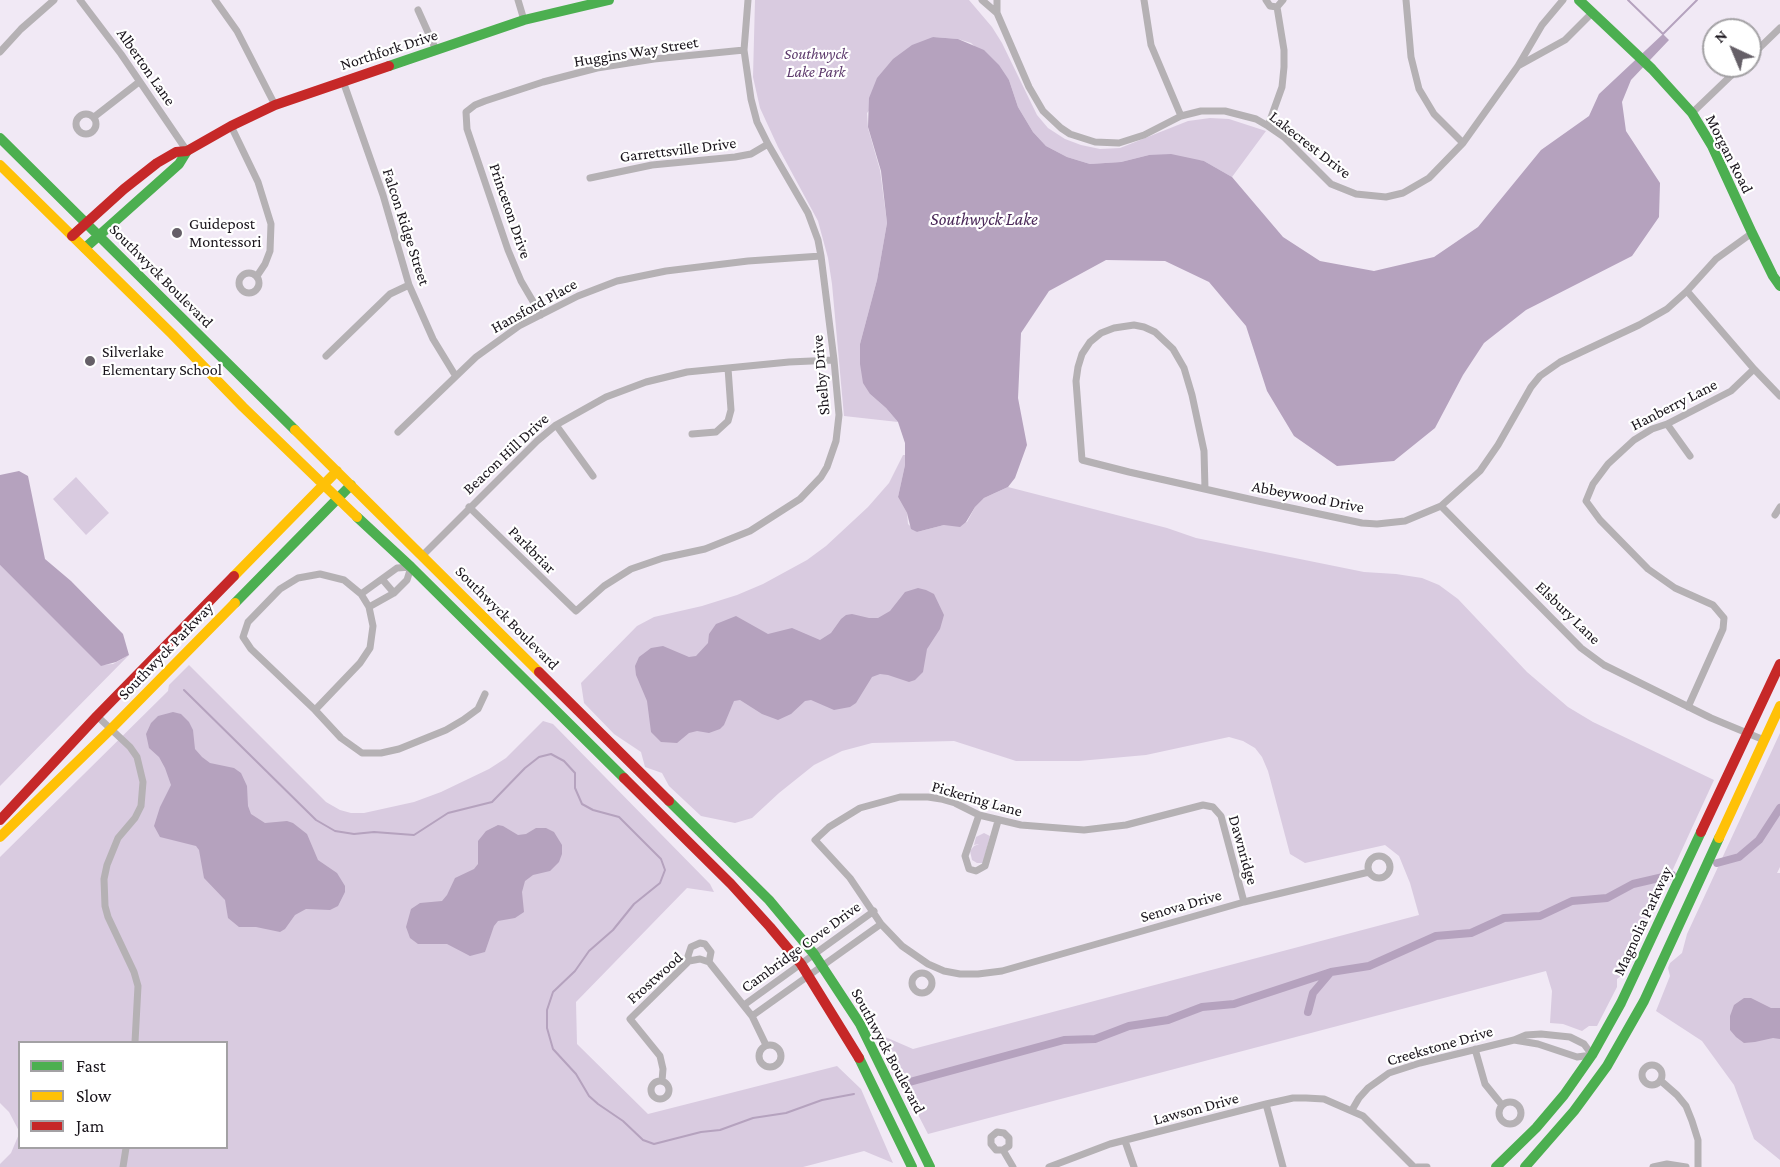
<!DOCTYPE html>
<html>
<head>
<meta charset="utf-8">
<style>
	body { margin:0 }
	#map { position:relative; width:1780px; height:1167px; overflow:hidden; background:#f1e9f5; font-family:"Crimson Pro",serif }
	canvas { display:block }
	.legend { position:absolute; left:18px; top:1041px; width:210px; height:108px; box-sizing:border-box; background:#fff; border:2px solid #a3a1a4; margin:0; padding:8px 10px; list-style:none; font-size:18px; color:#19141b }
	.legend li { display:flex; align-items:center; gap:12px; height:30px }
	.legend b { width:30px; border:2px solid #a3a1a4 }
	.north { position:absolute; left:1702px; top:18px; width:60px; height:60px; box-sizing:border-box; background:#fff; border:2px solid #a3a1a4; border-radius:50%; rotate:316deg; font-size:16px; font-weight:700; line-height:24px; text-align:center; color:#19141b }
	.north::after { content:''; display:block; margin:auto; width:21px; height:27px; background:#655f67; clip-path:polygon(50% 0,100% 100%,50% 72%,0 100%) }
</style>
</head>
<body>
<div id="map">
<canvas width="1780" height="1167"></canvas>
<ul class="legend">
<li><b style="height:8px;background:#4caf50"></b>Fast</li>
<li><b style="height:8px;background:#ffc107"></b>Slow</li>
<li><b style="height:8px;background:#c62828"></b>Jam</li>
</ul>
<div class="north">N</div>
</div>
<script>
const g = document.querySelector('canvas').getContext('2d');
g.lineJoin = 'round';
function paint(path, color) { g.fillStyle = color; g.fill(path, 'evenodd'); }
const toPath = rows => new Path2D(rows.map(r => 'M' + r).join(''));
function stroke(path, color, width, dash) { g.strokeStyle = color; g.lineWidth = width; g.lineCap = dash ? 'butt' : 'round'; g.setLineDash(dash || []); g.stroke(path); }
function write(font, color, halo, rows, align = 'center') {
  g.font = font + ' "Crimson Pro",serif'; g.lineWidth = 4.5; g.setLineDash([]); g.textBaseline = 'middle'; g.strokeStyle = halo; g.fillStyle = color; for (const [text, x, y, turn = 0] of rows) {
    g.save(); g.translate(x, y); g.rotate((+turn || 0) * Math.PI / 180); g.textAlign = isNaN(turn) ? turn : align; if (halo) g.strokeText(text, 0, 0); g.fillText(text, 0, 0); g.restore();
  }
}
const green = toPath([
	[755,0,969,0,992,27,1002,43,1037,115,1048,128,1065,139,1081,145,1100,149,1120,148,1188,121,1210,118,1229,119,1266,131,1232,177,1204,161,1149,155,1121,162,1090,164,1067,157,1046,146,1033,132,1018,107,1009,80,971,43,958,39,933,37,867,113,868,128,880,170,887,223,877,280,860,344,870,394,886,408,898,422,844,416,832,284,828,258,818,221,778,147,760,108,753,77],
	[903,455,905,455,905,465,898,497,907,513,908,524,917,532,944,525,967,522,975,507,984,498,1008,487,1167,528,1196,538,1364,572,1396,574,1422,578,1439,585,1458,599,1527,672,1568,707,1593,722,1714,780,1657,904,1628,958,1629,966,1626,972,1617,979,1617,987,1597,1026,1589,1026,1582,1031,1563,1024,1550,1023,1552,991,1546,971,928,1134,893,1066,883,1036,913,1049,1419,915,1410,883,1399,856,1385,845,1305,863,1290,854,1268,771,1262,757,1255,748,1243,741,1229,737,1146,755,1079,761,1016,761,954,741,872,743,842,751,814,765,779,793,752,818,735,823,701,816,669,786,662,773,645,767,641,752,614,734,584,703,581,683,637,626,654,617,702,606,737,595,763,584,807,560,826,546,868,507,889,483],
	[76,477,109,513,86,535,53,499],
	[0,565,101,665,113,664,129,655,0,786],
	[189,665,326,802,340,810,351,813,364,813,414,802,441,792,489,769,506,758,543,721,553,724,710,884,714,892,687,888,576,1002,577,1044,648,1114,837,1066,861,1089,893,1163,864,1151,803,1167,0,1167,0,1164,11,1153,19,1134,20,1148,226,1148,226,1042,20,1042,19,1131,9,1112,0,1103,0,857,168,691,169,685],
	[1780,733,1780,867,1777,873,1780,873,1780,1160,1754,1139,1734,1085,1702,1041,1656,1011,1670,976,1668,968,1670,963,1682,953,1687,934],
	[984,833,990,836,983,863,977,863,972,860,970,851,974,846,979,844,974,845,976,837]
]);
const water = toPath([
	[1663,34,1669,40,1631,80,1622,102,1626,131,1660,183,1659,217,1632,256,1526,310,1484,343,1463,375,1435,428,1394,461,1337,466,1294,436,1267,391,1246,326,1209,282,1165,261,1106,260,1049,291,1021,333,1018,398,1027,445,1015,478,1008,487,984,498,975,507,966,522,960,527,944,525,917,532,911,529,907,513,898,497,905,465,905,443,898,422,886,408,870,394,863,383,860,364,860,344,877,280,887,223,881,171,868,127,869,98,877,78,893,59,912,45,933,37,958,39,984,50,999,65,1009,80,1018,107,1033,132,1046,146,1067,157,1090,164,1121,162,1149,155,1171,154,1204,161,1232,177,1283,237,1320,261,1374,271,1434,257,1478,227,1541,150,1589,116,1599,94],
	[19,471,28,476,45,559,71,581,123,634,129,655,116,662,101,666,0,565,0,475],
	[918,588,926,590,934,594,944,615,940,629,927,649,923,672,915,680,909,682,888,675,880,674,872,677,856,703,850,707,834,710,811,700,805,701,791,714,778,720,762,714,740,700,734,701,724,725,720,729,709,733,697,731,689,733,677,743,661,742,651,732,647,701,636,675,635,666,639,657,651,648,663,646,689,657,696,656,708,643,709,634,716,624,736,616,768,634,792,628,820,640,831,633,841,619,846,615,852,614,869,618,878,618,890,611,905,592],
	[173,712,181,714,189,722,193,730,195,749,202,757,210,763,234,768,241,773,247,786,248,806,251,814,265,823,287,821,293,823,307,834,318,860,337,873,345,886,345,892,338,906,330,910,306,909,295,915,285,929,280,932,256,927,239,927,228,918,225,900,204,878,199,850,196,846,160,837,154,826,160,807,171,785,165,768,159,757,149,748,146,734,151,723,158,716],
	[498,825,503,826,518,835,526,834,536,828,546,828,554,832,562,845,562,854,559,862,550,871,533,875,525,881,522,892,524,912,515,918,498,921,494,926,485,952,470,956,447,944,418,944,410,938,406,927,411,909,420,903,442,901,447,895,455,878,474,869,478,864,478,841,486,831],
	[1744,998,1751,998,1771,1008,1780,1008,1780,1039,1773,1038,1755,1042,1744,1043,1736,1037,1730,1030,1730,1016,1734,1005]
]);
const stream = toPath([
	[1628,0,1663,34,1697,0],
	[184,690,316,820,335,831,354,834,374,832,414,835,448,813,492,802,525,768,539,757,551,754,564,761,575,773,575,788,582,804,593,810,619,817,661,859,665,870,660,883,634,904,613,930,589,951,575,971,553,992,547,1010,547,1028,553,1049,576,1074,589,1096,598,1104,623,1121,643,1140,654,1144,701,1132,720,1130,753,1118,786,1113,822,1100,854,1094]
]);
const canal = toPath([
	[1717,863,1739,857,1759,840,1780,808],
	[1308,1012,1313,993,1330,973],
	[906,1083,1064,1040,1095,1039,1129,1026,1168,1020,1202,1007,1234,1004,1331,972,1369,966,1436,936,1471,933,1504,918,1540,916,1572,901,1607,898,1633,884,1672,875]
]);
const street = toPath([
	[80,0,121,54,187,151],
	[215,0,237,31,275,105],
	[518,0,524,20],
	[982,0,997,13,1029,87,1043,111,1061,128,1070,134,1095,142,1119,143,1144,135,1181,116,1201,111,1225,111,1256,119,1268,126,1284,137,1331,184,1356,194,1386,197,1403,193,1429,178,1463,143,1518,66,1542,25,1563,0],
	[997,0,997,13],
	[1144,0,1151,45,1181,116],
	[1266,0,1270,6,1277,7],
	[1406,0,1411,57,1419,89,1434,114,1463,143],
	[1277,7,1283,0],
	[418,10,436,50],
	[0,52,21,29,54,0],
	[1750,57,1780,28],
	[1518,66,1565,40,1592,13],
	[343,81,383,195,409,285,433,339,455,375],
	[1692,113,1741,66],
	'76 124a10 10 0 1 1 20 0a10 10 0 1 1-20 0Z',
	[94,117,139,82],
	[231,126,258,182,271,224,270,251,265,264,257,276],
	[1268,126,1282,87,1284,67,1284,50,1277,7],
	[590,178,652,165,735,157,751,154,768,144],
	'239 283a10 10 0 1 1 20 0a10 10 0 1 1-20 0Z',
	[1687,291,1754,369,1780,396],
	[541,315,521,281,508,250,467,129,466,112,475,105,485,101,543,82,597,68,654,59,744,50],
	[326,356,390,294,409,285],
	[1667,424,1690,456],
	[556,425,593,476],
	[398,432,476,357,519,326,578,296,617,281,666,271,748,261,821,256],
	[692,434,716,432,728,421,731,410,728,368],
	[1205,489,1204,451,1192,395,1184,368,1173,349,1155,332,1144,327,1134,325,1114,328,1101,333,1090,342,1082,354,1078,367,1076,381,1082,460,1129,472,1258,501,1362,523,1377,524,1405,521,1441,506,1480,471,1498,445,1531,387,1540,376,1560,362,1639,325,1667,309,1687,291,1716,259,1752,233],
	[1441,506,1581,648,1604,665,1711,718,1764,740],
	[469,507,576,611,604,586,631,569,663,558,705,549,750,531,800,499,821,477,827,467,836,441,839,415,834,360,821,256,818,240,808,213,768,144,757,122,751,99,744,50,748,0],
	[1775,515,1780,507],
	[423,555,537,441,556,425,606,397,646,382,687,372,789,362,834,360],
	[382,579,394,593],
	[361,594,397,568,411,567,407,580,394,593,369,607],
	[1688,707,1723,629,1724,618,1713,605,1675,588,1648,569,1600,520,1586,501,1593,484,1608,464,1634,440,1652,429,1667,424,1731,391,1754,369],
	[315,710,360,663,370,648,373,626,369,607,361,594,344,580,320,574,298,578,280,589,248,622,243,637,251,649,315,710,341,738,362,753,381,753,399,749,446,730,463,720,478,709,485,694],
	[97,716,130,747,137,757,143,782,141,806,135,818,118,838,107,865,104,879,105,906,108,917,134,972,138,986,135,1042],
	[979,815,965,856,969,869,976,871,985,866,998,821],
	'1368 867a11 11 0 1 1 22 0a11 11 0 1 1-22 0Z',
	[1244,902,1221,816,1213,807,1203,805,1126,825,1084,830,1021,825,979,815,955,803,941,799,928,797,900,797,860,808,829,827,815,840,850,878,881,924,902,946,928,964,944,971,960,974,978,974,1002,971,1244,902,1369,872],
	[689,961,688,956,691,947,700,943,705,944,711,952,709,962],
	'912 983a10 10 0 1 1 20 0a10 10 0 1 1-20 0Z',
	[744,1005,874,911],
	[752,1016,881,924],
	'759 1056a11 11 0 1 1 22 0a11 11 0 1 1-22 0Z',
	[1475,1049,1485,1084,1502,1105],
	'1642 1075a10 10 0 1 1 20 0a10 10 0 1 1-20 0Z',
	'651 1090a9 9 0 1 1 18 0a9 9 0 1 1-18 0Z',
	[662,1081,663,1069,660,1056,630,1019,689,961,700,959,709,962,752,1016,766,1045],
	[1661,1081,1677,1095,1686,1106,1692,1121,1698,1140,1698,1167],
	'1499 1113a11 11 0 1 1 22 0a11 11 0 1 1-22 0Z',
	[1266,1104,1283,1167],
	[1352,1110,1359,1098,1368,1088,1389,1073,1420,1063,1514,1040,1526,1035,1541,1034,1570,1037,1584,1044,1592,1055,1577,1057,1538,1044,1514,1040],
	[1125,1141,1134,1167],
	[1003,1150,1009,1146,1009,1138,1004,1133,997,1132,991,1137,991,1144,996,1150,1003,1150,1013,1167],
	[123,1167,126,1148],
	[1049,1167,1110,1144,1266,1104,1293,1098,1306,1098,1324,1099,1363,1116,1414,1167],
	[1417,1167,1427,1167],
	[1653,1167,1667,1164,1686,1167]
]);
const fast = toPath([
	[1579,0,1652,69,1692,113,1712,146,1752,233,1773,276,1780,286],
	[389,66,524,20,609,0],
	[0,138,295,430],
	[85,248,179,164,187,151],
	[357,517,411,567,624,778],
	[235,603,351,485],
	[669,801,769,900,814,954,860,1024,930,1167],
	[859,1058,912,1167],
	[1496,1167,1536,1128,1564,1095,1592,1055,1621,1003,1701,832],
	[1525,1167,1574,1111,1607,1066,1644,1001,1719,838]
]);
const slow = toPath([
	[0,165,172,334,243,407,357,517],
	[295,430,539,672],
	[234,576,337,471],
	[0,837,111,729,235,603],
	[1719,838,1780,706]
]);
const jam = toPath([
	[72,236,124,189,157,163,176,152,187,151,231,126,275,105,389,66],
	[539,672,669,801],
	[624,778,731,884,770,927,801,964,859,1058],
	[0,820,97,716,234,576],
	[1701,832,1780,664]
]);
const markers = [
	[177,233,6,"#655f67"],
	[90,361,6,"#655f67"]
];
const streetNames = [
	["Northfork Drive",389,50,-18],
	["Huggins Way Street",636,52,-9],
	["Alberton Lane",146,67,55],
	["Lakecrest Drive",1310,145,38],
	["Garrettsville Drive",678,150,-7],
	["Morgan Road",1729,154,63],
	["Princeton Drive",510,211,71],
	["Falcon Ridge Street",406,227,72],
	["Southwyck Boulevard",161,276,45],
	["Hansford Place",534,306,-29],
	["Shelby Drive",821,375,-95],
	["Hanberry Lane",1674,405,-27],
	["Beacon Hill Drive",506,454,-43],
	["Abbeywood Drive",1308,497,11],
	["Parkbriar",532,550,45],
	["Elsbury Lane",1568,613,44],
	["Southwyck Boulevard",507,618,45],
	["Southwyck Parkway",166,651,-46],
	["Pickering Lane",977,799,16],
	["Dawnridge",1243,850,74],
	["Senova Drive",1181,906,-16],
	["Magnolia Parkway",1643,921,-65],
	["Cambridge Cove Drive",801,947,-36],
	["Frostwood",655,978,-42],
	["Creekstone Drive",1440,1046,-16],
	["Southwyck Boulevard",888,1051,62],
	["Lawson Drive",1196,1109,-15]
];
const parkNames = [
	["Southwyck",816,54],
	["Lake Park",816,72]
];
const poiNames = [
	["Guidepost",189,224],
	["Montessori",189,242],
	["Silverlake",102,352],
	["Elementary School",102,370]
];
const waterNames = [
	["Southwyck Lake",984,219]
];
paint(green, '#d9cbe0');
paint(water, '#b5a2be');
stroke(stream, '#b5a2be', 2);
stroke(canal, '#b5a2be', 8);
stroke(street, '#b5b1b4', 7);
stroke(fast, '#4caf50', 10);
stroke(slow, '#ffc107', 10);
stroke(jam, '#c62828', 10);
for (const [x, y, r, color] of markers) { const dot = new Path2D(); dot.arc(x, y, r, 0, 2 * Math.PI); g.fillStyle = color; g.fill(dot); stroke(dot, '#fff', 2); }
write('16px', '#19141b', '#fff', streetNames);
write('italic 16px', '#5e3b6d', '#fff', parkNames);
write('16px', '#19141b', '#fff', poiNames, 'left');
write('italic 18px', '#4a2858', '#fff', waterNames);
</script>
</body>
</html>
